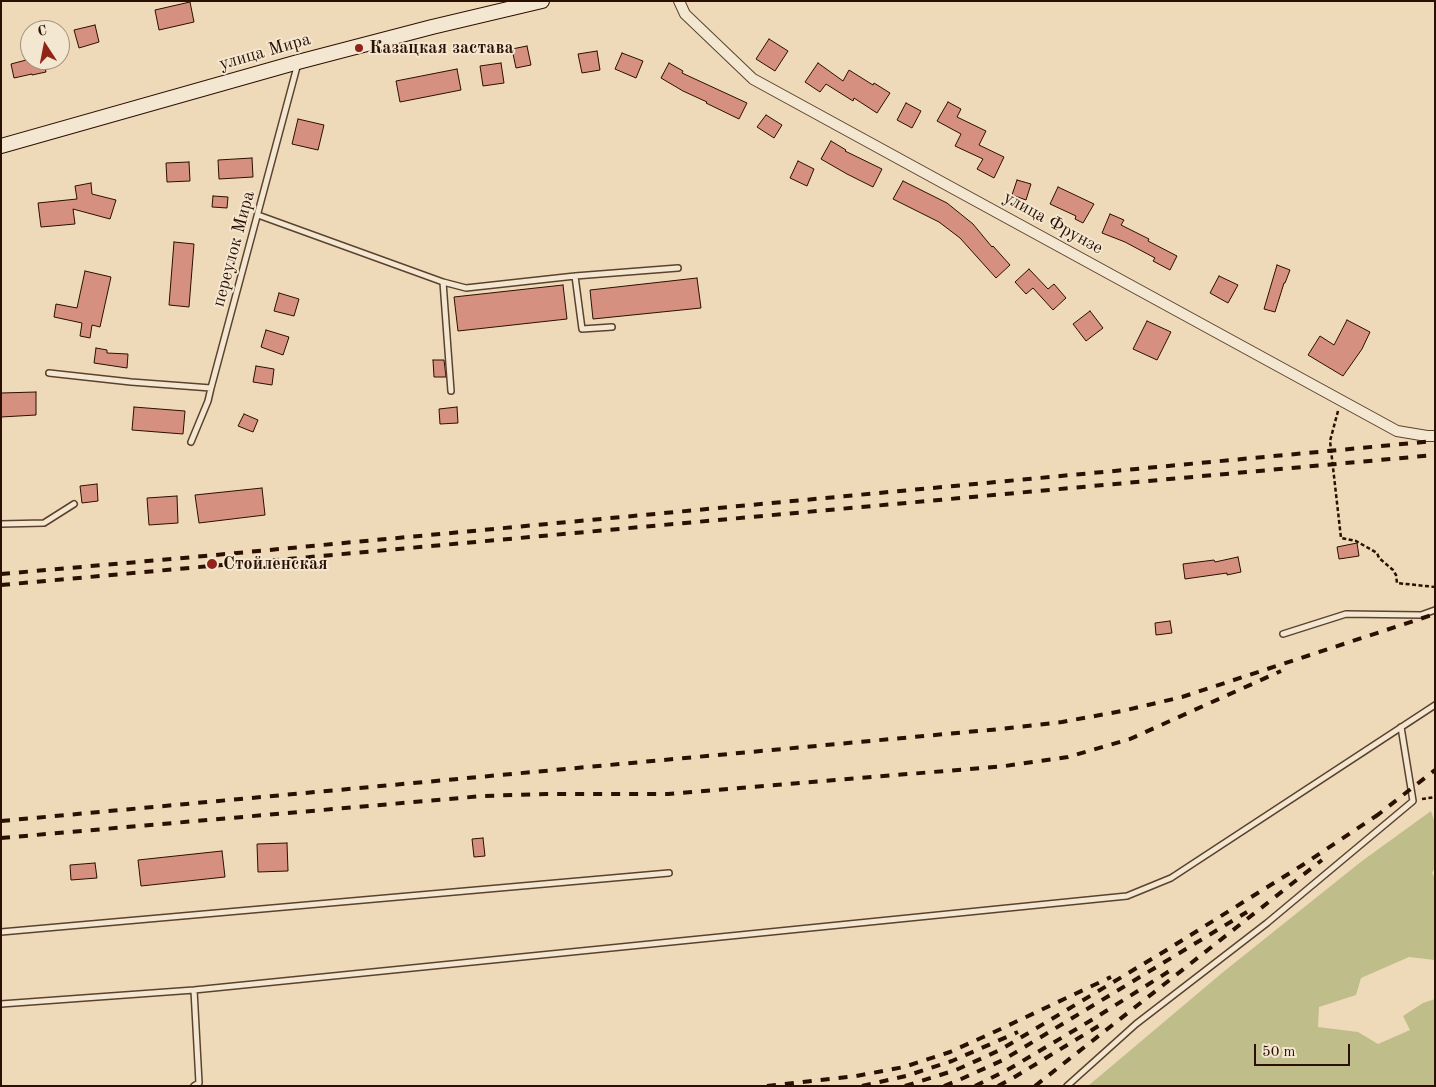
<!DOCTYPE html>
<html>
<head>
<meta charset="utf-8">
<style>
	body { margin:0 }
	#map { position:relative; width:1436px; height:1087px; overflow:hidden; background:#eedab8; font-family:"Old Standard TT",serif }
	canvas { display:block }
	.frame { position:absolute; inset:0; border:2px solid #2b0f00; pointer-events:none }
	.north { position:absolute; left:20px; top:20px; width:50px; height:50px; box-sizing:border-box; background:#f4e7d1; border:1px solid #a4917d; border-radius:50%; rotate:349deg; font-size:14px; font-weight:700; line-height:20px; text-align:center; color:#2b0f00 }
	.north::after { content:''; display:block; margin:auto; width:18px; height:22px; background:#8f2418; clip-path:polygon(50% 0,100% 100%,50% 72%,0 100%) }
	.scale { position:absolute; left:1254px; top:1044px; width:96px; height:22px; box-sizing:border-box; border:2px solid #2b0f00; border-top:0; padding-left:6px; font-size:15px; line-height:18px; white-space:nowrap; color:#2b0f00; -webkit-text-stroke:4px #f4e7d1; paint-order:stroke }
</style>
</head>
<body>
<div id="map">
<canvas width="1436" height="1087"></canvas>
<div class="frame"></div>
<div class="north">С</div>
<div class="scale">50 m</div>
</div>
<script>
const g = document.querySelector('canvas').getContext('2d');
g.lineJoin = 'round';
function paint(path, color) { g.fillStyle = color; g.fill(path, 'evenodd'); }
const toPath = rows => new Path2D(rows.map(r => 'M' + r).join(''));
function stroke(path, color, width, dash) { g.strokeStyle = color; g.lineWidth = width; g.lineCap = dash ? 'butt' : 'round'; g.setLineDash(dash || []); g.stroke(path); }
function write(font, color, halo, rows, align = 'center') {
  g.font = font + ' "Old Standard TT",serif'; g.lineWidth = 4; g.setLineDash([]); g.textBaseline = 'middle'; g.strokeStyle = halo; g.fillStyle = color; for (const [text, x, y, turn = 0] of rows) {
    g.save(); g.translate(x, y); g.rotate((+turn || 0) * Math.PI / 180); g.textAlign = isNaN(turn) ? turn : align; if (halo) g.strokeText(text, 0, 0); g.fillText(text, 0, 0); g.restore();
  }
}
const green = toPath([
	[1431,811,1435,823,1435,868,1432,873,1435,878,1435,960,1409,957,1361,978,1356,995,1319,1007,1318,1027,1358,1032,1378,1044,1410,1030,1403,1016,1423,1003,1435,999,1435,1086,1088,1086,1222,973,1362,861]
]);
const building = toPath([
	[190,2,194,22,159,30,155,10,190,2],
	[95,25,99,42,79,48,74,30,95,25],
	[769,39,788,51,775,71,756,59,769,39],
	[527,46,531,65,516,68,512,49,527,46],
	[597,51,600,70,582,73,578,54,597,51],
	[622,53,643,61,636,78,615,69,622,53],
	[30,59,30,60,43,60,46,72,32,75,32,74,14,78,11,64,30,59],
	[501,63,504,83,483,86,480,66,501,63],
	[669,63,683,71,682,73,747,103,739,119,706,103,707,102,683,91,661,78,669,63],
	[818,63,843,81,849,70,873,85,874,83,890,93,877,113,854,98,853,101,826,84,820,92,805,82,818,63],
	[457,69,461,90,400,102,396,81,457,69],
	[948,102,961,109,957,117,986,131,979,145,1004,157,994,178,977,169,983,159,955,146,961,134,937,121,948,102],
	[906,103,921,111,912,128,897,120,906,103],
	[766,115,782,125,774,138,757,127,766,115],
	[298,119,324,125,318,150,292,144,298,119],
	[831,141,846,150,845,151,882,169,873,187,847,174,821,159,831,141],
	[252,158,253,177,219,179,218,160,252,158],
	[798,161,814,169,807,186,790,178,798,161],
	[189,162,190,181,167,182,166,163,189,162],
	[1017,180,1031,184,1026,200,1012,195,1017,180],
	[903,181,947,203,973,224,992,247,993,246,1010,265,996,278,960,238,939,222,893,199,903,181],
	[91,183,92,194,116,200,110,219,73,209,75,224,41,227,38,203,77,199,75,186,91,183],
	[1058,187,1094,204,1083,223,1075,219,1076,216,1050,204,1058,187],
	[213,196,228,197,227,208,212,207,213,196],
	[1110,214,1124,220,1121,225,1149,239,1148,241,1177,256,1170,270,1153,261,1155,258,1125,242,1102,233,1110,214],
	[174,242,194,244,189,307,169,305,174,242],
	[1277,265,1290,270,1285,283,1284,283,1275,312,1264,309,1277,265],
	[1029,269,1048,289,1054,284,1066,298,1053,310,1033,288,1026,294,1015,282,1029,269],
	[85,271,111,277,100,327,92,325,90,338,80,336,82,323,54,317,56,304,77,308,85,271],
	[1219,276,1238,285,1228,303,1210,293,1219,276],
	[697,278,701,308,593,319,590,290,697,278],
	[563,285,567,319,458,331,454,297,563,285],
	[279,293,299,299,294,316,274,311,279,293],
	[1090,311,1103,328,1086,341,1073,324,1090,311],
	[1347,320,1370,332,1362,349,1343,376,1308,355,1320,336,1334,345,1347,320],
	[1147,321,1171,332,1157,360,1133,349,1147,321],
	[266,330,289,337,283,355,261,347,266,330],
	[96,348,107,350,107,353,128,354,127,368,94,363,96,348],
	[433,360,444,360,446,377,434,377,433,360],
	[256,366,274,369,272,385,253,382,256,366],
	[36,392,36,415,1,417,1,393,36,392],
	[134,407,185,411,183,434,132,430,134,407],
	[457,407,458,423,440,424,439,409,457,407],
	[244,414,258,420,253,432,238,426,244,414],
	[97,484,98,501,82,503,80,486,97,484],
	[262,488,265,515,199,523,195,495,262,488],
	[177,496,178,523,149,525,147,498,177,496],
	[1357,543,1359,556,1339,559,1337,547,1357,543],
	[1238,557,1241,572,1227,575,1227,573,1185,579,1183,564,1214,560,1215,562,1238,557],
	[1170,621,1172,633,1156,635,1155,623,1170,621],
	[483,838,485,856,474,857,472,839,483,838],
	[287,843,288,871,258,872,257,844,287,843],
	[222,851,225,877,141,886,138,860,222,851],
	[95,863,97,878,71,880,70,865,95,863]
]);
const path = toPath([
	[1338,411,1330,441,1341,538,1356,541,1377,553,1379,558,1393,570,1396,575,1397,583,1435,587],
	[1422,799,1435,797]
]);
const service = toPath([
	[258,215,443,282,466,288,575,276,678,268],
	[575,276,582,329,612,327],
	[443,282,451,391],
	[49,373,131,382,211,388],
	[191,442,208,401,211,388,298,63],
	[1,524,44,523,74,504],
	[1283,634,1346,614,1421,615,1435,610],
	[1,932,669,873],
	[194,990,199,1083,194,1086],
	[1,1004,194,990,1127,896,1171,878,1435,705],
	[1067,1086,1136,1024,1267,923,1413,801,1401,727]
]);
const minor = toPath([
	[679,1,685,14,753,79,1397,431,1427,436,1435,436]
]);
const secondary = toPath([
	[1,146,298,62,432,27,542,1]
]);
const rail = toPath([
	[1,574,194,557,1435,441],
	[1,585,1435,455],
	[1375,817,1435,770],
	[1,821,1000,729,1062,722,1122,711,1182,697,1435,614],
	[1,838,483,796,546,794,668,794,1005,766,1068,757,1130,739,1281,671],
	[767,1086,856,1076,904,1067,950,1052,992,1033,1111,977],
	[862,1086,906,1076,952,1061,1018,1032],
	[905,1086,956,1070,1000,1050,1165,951,1301,866,1379,814],
	[944,1086,959,1080,1003,1060,1247,912],
	[975,1086,1009,1069,1095,1018,1171,970],
	[998,1086,1013,1078,1105,1022],
	[1035,1086,1322,860]
]);
const markers = [
	[359,48,5,"#8f2418"],
	[212,564,6,"#8f2418"]
];
const poiNames = [
	["Казацкая застава",369,48],
	["Стойленская",223,564]
];
const streetNames = [
	["улица Мира",265,52,-16],
	["улица Фрунзе",1053,223,29],
	["переулок Мира",234,249,-75]
];
paint(green, '#bfbd8a');
paint(building, '#d59080');
stroke(building, '#2b0f00', 1);
stroke(service, '#5c422e', 8);
stroke(minor, '#5c422e', 12);
stroke(secondary, '#2b0f00', 16);
stroke(path, '#2b0f00', 2.5, [4, 2.5]);
stroke(service, '#f4e7d1', 5);
stroke(minor, '#f4e7d1', 10);
stroke(secondary, '#f4e7d1', 14);
stroke(rail, '#2b0f00', 4, [9, 9]);
for (const [x, y, r, color] of markers) { const dot = new Path2D(); dot.arc(x, y, r, 0, 2 * Math.PI); g.fillStyle = color; g.fill(dot); stroke(dot, '#f4e7d1', 2); }
write('bold 18px', '#2b0f00', '#f4e7d1', poiNames, 'left');
write('18px', '#2b0f00', '#f4e7d1', streetNames);
</script>
</body>
</html>
